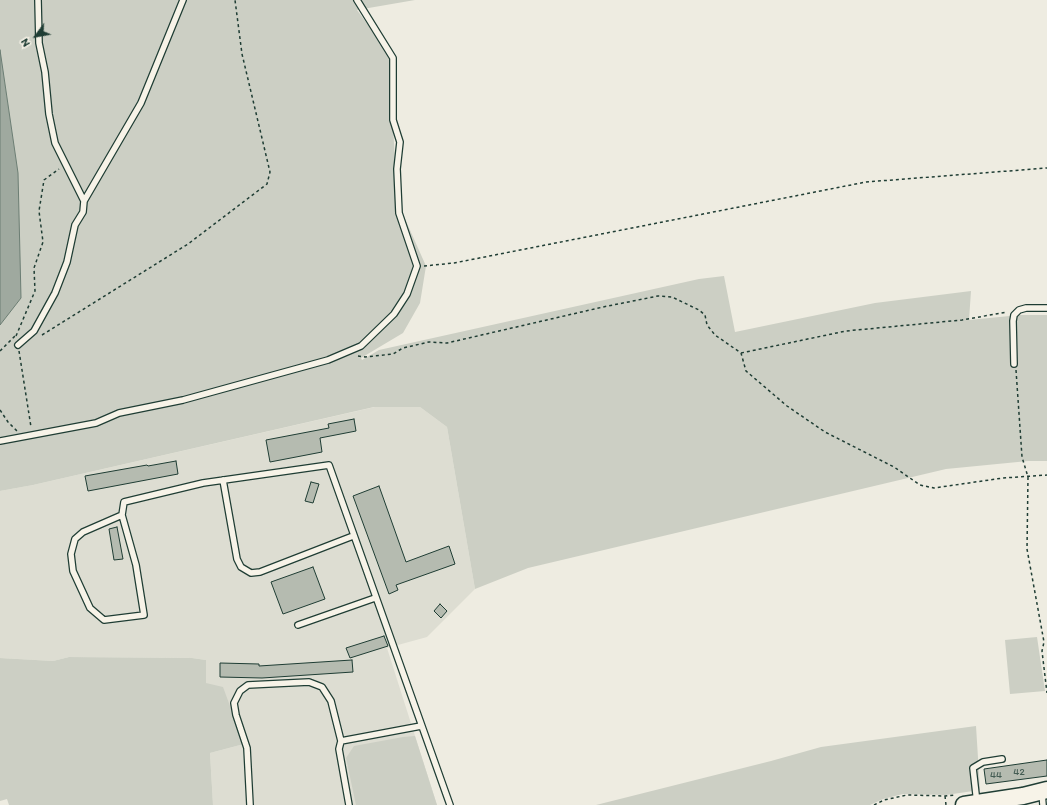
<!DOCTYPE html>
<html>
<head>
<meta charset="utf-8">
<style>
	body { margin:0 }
	#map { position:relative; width:1047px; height:805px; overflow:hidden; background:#eeece1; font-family:Itim,sans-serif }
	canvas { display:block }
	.north { position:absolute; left:16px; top:16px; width:40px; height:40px; -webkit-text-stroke:3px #f7f3e8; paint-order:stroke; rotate:238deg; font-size:11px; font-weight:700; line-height:16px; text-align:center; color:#1f3d34 }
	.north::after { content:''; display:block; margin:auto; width:14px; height:18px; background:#1f3d34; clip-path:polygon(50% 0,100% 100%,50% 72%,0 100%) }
</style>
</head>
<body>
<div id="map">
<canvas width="1047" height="805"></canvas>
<div class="north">N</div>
</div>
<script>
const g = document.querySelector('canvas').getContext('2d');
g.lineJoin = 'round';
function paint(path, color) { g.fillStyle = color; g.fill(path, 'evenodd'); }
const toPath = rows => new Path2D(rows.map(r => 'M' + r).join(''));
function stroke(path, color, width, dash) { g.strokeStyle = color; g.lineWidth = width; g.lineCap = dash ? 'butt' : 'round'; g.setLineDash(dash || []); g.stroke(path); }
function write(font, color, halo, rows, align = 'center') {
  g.font = font + ' Itim,sans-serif'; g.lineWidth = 3.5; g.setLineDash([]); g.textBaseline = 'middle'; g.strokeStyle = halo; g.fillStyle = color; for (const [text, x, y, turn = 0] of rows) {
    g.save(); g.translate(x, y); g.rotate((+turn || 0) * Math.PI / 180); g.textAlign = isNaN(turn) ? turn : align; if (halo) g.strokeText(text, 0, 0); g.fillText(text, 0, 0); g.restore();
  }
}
const built = toPath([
	[375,407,420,407,447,427,475,589,427,637,387,648,437,805,213,805,210,753,244,744,206,683,206,660,192,658,69,657,53,661,0,658,0,491,33,485]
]);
const green = toPath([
	[0,0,415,0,357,10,389,53,395,81,393,124,397,201,426,266,420,303,403,333,361,358,362,360,379,350,699,279,724,276,735,332,875,303,971,291,969,320,1020,315,1047,315,1047,461,1028,461,946,469,528,568,475,589,447,427,420,407,374,407,33,485,0,491],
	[1037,637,1045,691,1010,694,1005,640],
	[69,657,192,658,206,660,206,683,223,687,244,744,210,753,213,805,9,805,7,799,0,801,0,658,53,661],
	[976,726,980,790,946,795,903,794,883,799,870,805,596,805,771,761,821,747],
	[415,736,437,805,356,805,346,758,354,746,403,737]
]);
const water = toPath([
	[0,50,18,173,21,298,0,325,0,50]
]);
const building = toPath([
	[354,419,356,431,320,438,322,452,270,462,266,440,329,428,328,424,354,419],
	[176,461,178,474,88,491,85,476,147,465,148,466,176,461],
	[311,482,319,484,313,503,305,501,311,482],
	[379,486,406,562,449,546,455,564,396,585,398,590,389,594,353,496,379,486],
	[117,527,123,559,114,560,109,529,117,527],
	[313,567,325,599,283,614,271,582,313,567],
	[440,604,447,611,441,618,434,611,440,604],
	[384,636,388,646,350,658,346,648,384,636],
	[352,660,353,672,262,678,220,677,220,663,259,664,259,666,352,660],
	[1047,760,1047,776,986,784,984,769,1047,760]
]);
const path = toPath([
	[424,266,454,263,866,182,1047,168],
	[42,335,188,244,267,184,270,172,242,54,235,0],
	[16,336,35,291,34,268,43,242,39,211,44,180,59,169],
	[0,351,16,335],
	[19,351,31,427],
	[741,353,846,331,962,320,1007,312],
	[358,356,365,357,393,354,403,348,429,342,447,343,603,307,658,296,672,297,699,310,705,315,707,325,715,335,741,353,746,371,787,406,825,432,894,467,920,485,934,488,1003,478,1047,475],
	[1016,370,1022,457,1028,477,1027,549,1044,642,1042,651,1047,693],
	[0,410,8,422,17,431],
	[945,796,946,805],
	[874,805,884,800,907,795,945,796,956,795]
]);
const lane = toPath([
	[38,0,39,43,45,72,49,114,55,143,84,201],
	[18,345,34,331,55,293,67,262,75,225,83,212,84,201,141,103,183,0],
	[1014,364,1013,321,1014,315,1019,310,1026,308,1047,308],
	[0,441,96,423,119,413,183,400,328,360,361,346,394,314,407,294,417,266,399,213,397,169,400,142,393,120,393,58,357,0],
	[223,480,237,559,241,567,251,573,260,572,353,536],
	[122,515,83,532,75,539,71,554,73,571,90,608,104,620,144,615,136,565,122,515,124,502,203,483,329,465,450,805],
	[298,625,375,598],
	[1042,793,1043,805],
	[977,803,973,768,983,762,1002,759],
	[250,805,247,748,236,715,234,703,240,691,248,685,309,682,322,687,331,701,341,741],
	[349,805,339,749,341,741,421,726]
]);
const secondary = toPath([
	[964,805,1023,796,1047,790]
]);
const numberNames = [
	["42",1019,772],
	["44",996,775]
];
paint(built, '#ddddd2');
paint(green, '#cccfc4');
paint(water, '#9fa99f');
stroke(water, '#6c7e74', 1);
paint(building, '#b5bbb0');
stroke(building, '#1f3d34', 1);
stroke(lane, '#1f3d34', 8);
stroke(secondary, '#1f3d34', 19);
stroke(path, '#1f3d34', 1.5, [3, 3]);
stroke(lane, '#f7f3e8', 5.5);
stroke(secondary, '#f7f3e8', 16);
write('10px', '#445c53', null, numberNames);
</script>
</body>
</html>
